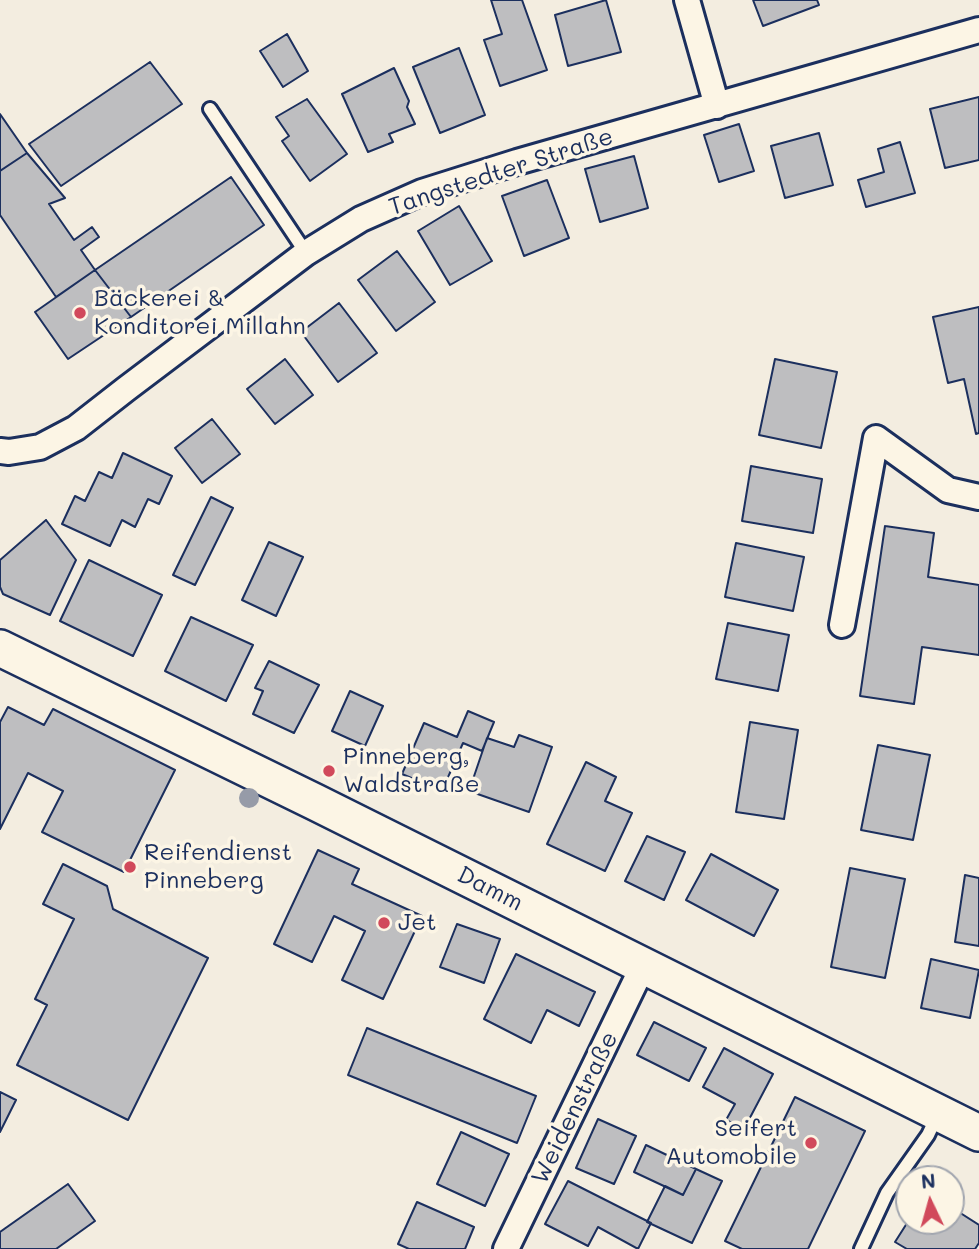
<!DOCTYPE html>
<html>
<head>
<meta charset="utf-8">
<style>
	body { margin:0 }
	#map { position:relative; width:979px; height:1249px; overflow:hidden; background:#f3ede0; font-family:Mali,sans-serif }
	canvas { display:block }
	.north { position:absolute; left:895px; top:1165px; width:70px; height:70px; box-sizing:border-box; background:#fcf5e5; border:2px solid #a2a6af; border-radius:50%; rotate:355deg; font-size:19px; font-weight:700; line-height:28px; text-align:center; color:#1b2f5e }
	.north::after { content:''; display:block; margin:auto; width:24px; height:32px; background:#d1495b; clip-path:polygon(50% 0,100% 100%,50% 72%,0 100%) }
</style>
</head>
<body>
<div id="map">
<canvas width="979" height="1249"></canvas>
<div class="north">N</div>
</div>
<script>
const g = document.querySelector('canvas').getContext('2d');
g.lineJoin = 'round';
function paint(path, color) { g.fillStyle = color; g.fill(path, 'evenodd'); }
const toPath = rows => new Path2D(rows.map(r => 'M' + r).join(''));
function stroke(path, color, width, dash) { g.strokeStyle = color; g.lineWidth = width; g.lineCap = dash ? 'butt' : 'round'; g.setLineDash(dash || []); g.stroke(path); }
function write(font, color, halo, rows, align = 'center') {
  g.font = font + ' Mali,sans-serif'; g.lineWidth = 7; g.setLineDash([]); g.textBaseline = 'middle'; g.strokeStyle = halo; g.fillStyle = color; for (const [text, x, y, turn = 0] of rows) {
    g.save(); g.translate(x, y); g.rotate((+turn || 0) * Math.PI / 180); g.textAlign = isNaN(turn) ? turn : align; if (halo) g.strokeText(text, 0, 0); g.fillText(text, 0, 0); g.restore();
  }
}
const building = toPath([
	[491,0,522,0,547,70,500,86,484,40,502,34,491,0],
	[606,0,621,52,568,66,555,15,606,0],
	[753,0,817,0,819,5,763,26,753,0],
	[287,34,308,71,283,87,260,51,287,34],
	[459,48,485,115,440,133,413,67,459,48],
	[150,62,182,104,61,186,29,144,150,62],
	[394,68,409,101,407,107,415,124,389,134,393,142,368,152,342,94,394,68],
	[979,97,979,160,945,168,930,109,979,97],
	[307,99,347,154,310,181,282,141,289,136,276,117,307,99],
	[0,114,27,153,0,171,0,114],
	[739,124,754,171,719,182,704,135,739,124],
	[819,133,833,185,785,198,771,146,819,133],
	[900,142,915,193,866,207,858,180,884,172,878,149,900,142],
	[27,153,65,198,49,204,74,240,92,227,99,237,81,250,95,270,56,297,0,215,0,171,27,153],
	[634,156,648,208,600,222,585,169,634,156],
	[231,177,264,225,131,317,95,270,231,177],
	[547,180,569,238,524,256,502,196,547,180],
	[459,206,492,261,450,285,418,231,459,206],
	[397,251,435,302,396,331,358,280,397,251],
	[95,270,131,317,68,359,35,312,95,270],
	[339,303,377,353,338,382,301,332,339,303],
	[979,307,979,433,976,434,964,379,948,383,933,317,979,307],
	[285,359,313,395,275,424,247,389,285,359],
	[775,359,837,372,821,448,759,435,775,359],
	[212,419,240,454,202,483,175,448,212,419],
	[123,453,172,476,159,504,148,499,135,527,122,520,110,546,62,524,75,496,85,501,99,472,112,478,123,453],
	[751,466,822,479,813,533,742,521,751,466],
	[211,497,233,508,195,585,173,575,211,497],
	[46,520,76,560,50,615,3,594,0,587,0,560,46,520],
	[885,526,934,533,928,577,979,585,979,655,922,647,914,704,860,696,885,526],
	[269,542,303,557,276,616,242,600,269,542],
	[736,543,804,557,793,611,725,597,736,543],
	[89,560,162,595,133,656,60,621,89,560],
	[191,617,253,645,226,701,165,671,191,617],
	[728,623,789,635,778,691,716,679,728,623],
	[269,661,319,685,294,733,253,714,263,691,255,688,269,661],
	[350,691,383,706,365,746,332,731,350,691],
	[8,707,44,725,53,709,175,770,124,872,42,832,63,791,28,773,0,829,0,722,8,707],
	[468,711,494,722,482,751,463,743,442,791,402,774,424,723,457,737,468,711],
	[750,722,798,730,784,819,736,812,750,722],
	[519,735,552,747,529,812,469,791,487,738,514,747,519,735],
	[878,745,930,755,913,840,861,830,878,745],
	[586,762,616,777,605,801,632,813,605,871,547,844,586,762],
	[647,836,685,852,664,900,625,881,647,836],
	[318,850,359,869,352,884,422,916,383,999,342,980,365,931,334,916,312,962,274,944,318,850],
	[711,854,778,890,754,936,686,900,711,854],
	[63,864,107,886,113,909,208,958,128,1120,17,1065,47,1005,35,999,74,919,43,904,63,864],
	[850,868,905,879,885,978,831,967,850,868],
	[965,875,979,878,979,946,955,942,965,875],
	[457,924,500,939,484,983,440,967,457,924],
	[516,954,595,992,579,1026,547,1010,531,1043,484,1019,516,954],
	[931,959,979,970,970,1018,921,1008,931,959],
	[654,1022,706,1048,689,1081,637,1055,654,1022],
	[367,1028,536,1096,517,1143,348,1075,367,1028],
	[724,1048,773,1074,744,1129,726,1120,735,1104,703,1087,724,1048],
	[0,1092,16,1100,0,1132,0,1092],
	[795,1097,865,1131,808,1249,742,1249,725,1241,795,1097],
	[598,1119,636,1136,614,1184,576,1168,598,1119],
	[461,1132,509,1154,485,1206,437,1184,461,1132],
	[646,1145,696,1169,683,1195,634,1172,646,1145],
	[696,1169,722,1181,692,1243,647,1222,665,1186,683,1195,696,1169],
	[568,1181,651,1223,638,1249,598,1227,588,1246,545,1224,568,1181],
	[68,1184,95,1221,56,1249,0,1249,0,1232,68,1184],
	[417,1202,474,1227,465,1249,409,1249,398,1244,417,1202],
	[951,1207,979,1225,979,1243,975,1249,907,1249,895,1242,909,1220,951,1221,951,1207]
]);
const service = toPath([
	[210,109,306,253],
	[861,1249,887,1193,928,1135,937,1116]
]);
const minor = toPath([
	[687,0,717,106],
	[0,451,9,452,40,447,76,428,126,389,306,253,361,219,422,192,517,162,979,30],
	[842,625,876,438,948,490,979,497],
	[506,1249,643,966]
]);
const secondary = toPath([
	[0,648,315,802,979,1133]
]);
const trees = [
	[249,798]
];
const markers = [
	[80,313,7,"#d1495b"],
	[329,771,7,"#d1495b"],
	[130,867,7,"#d1495b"],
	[384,923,7,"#d1495b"],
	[811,1143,7,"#d1495b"]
];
const streetNames = [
	["Tangstedter Straße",501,172,-18],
	["Damm",490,889,27],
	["Weidenstraße",575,1108,-64]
];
const poiNames = [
	["Bäckerei &",94,299],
	["Konditorei Millahn",94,327],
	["Pinneberg,",343,757],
	["Waldstraße",343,785],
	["Reifendienst",144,853],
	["Pinneberg",144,881],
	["Jet",398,923],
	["Seifert",797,1129,"right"],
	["Automobile",797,1157,"right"]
];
paint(building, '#bebec0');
stroke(building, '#1b2f5e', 2);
stroke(service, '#1b2f5e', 18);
stroke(minor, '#1b2f5e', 30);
stroke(secondary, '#1b2f5e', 40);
stroke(service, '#fcf5e5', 12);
stroke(minor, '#fcf5e5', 24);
stroke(secondary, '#fcf5e5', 35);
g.fillStyle = '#969ba8';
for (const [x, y] of trees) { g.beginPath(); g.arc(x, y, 10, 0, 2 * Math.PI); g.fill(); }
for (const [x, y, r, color] of markers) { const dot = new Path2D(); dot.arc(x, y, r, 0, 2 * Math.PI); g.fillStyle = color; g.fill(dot); stroke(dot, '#fcf5e5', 2.5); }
write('24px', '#1b2f5e', '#fcf5e5', streetNames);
write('24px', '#1b2f5e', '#fcf5e5', poiNames, 'left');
</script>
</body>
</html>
